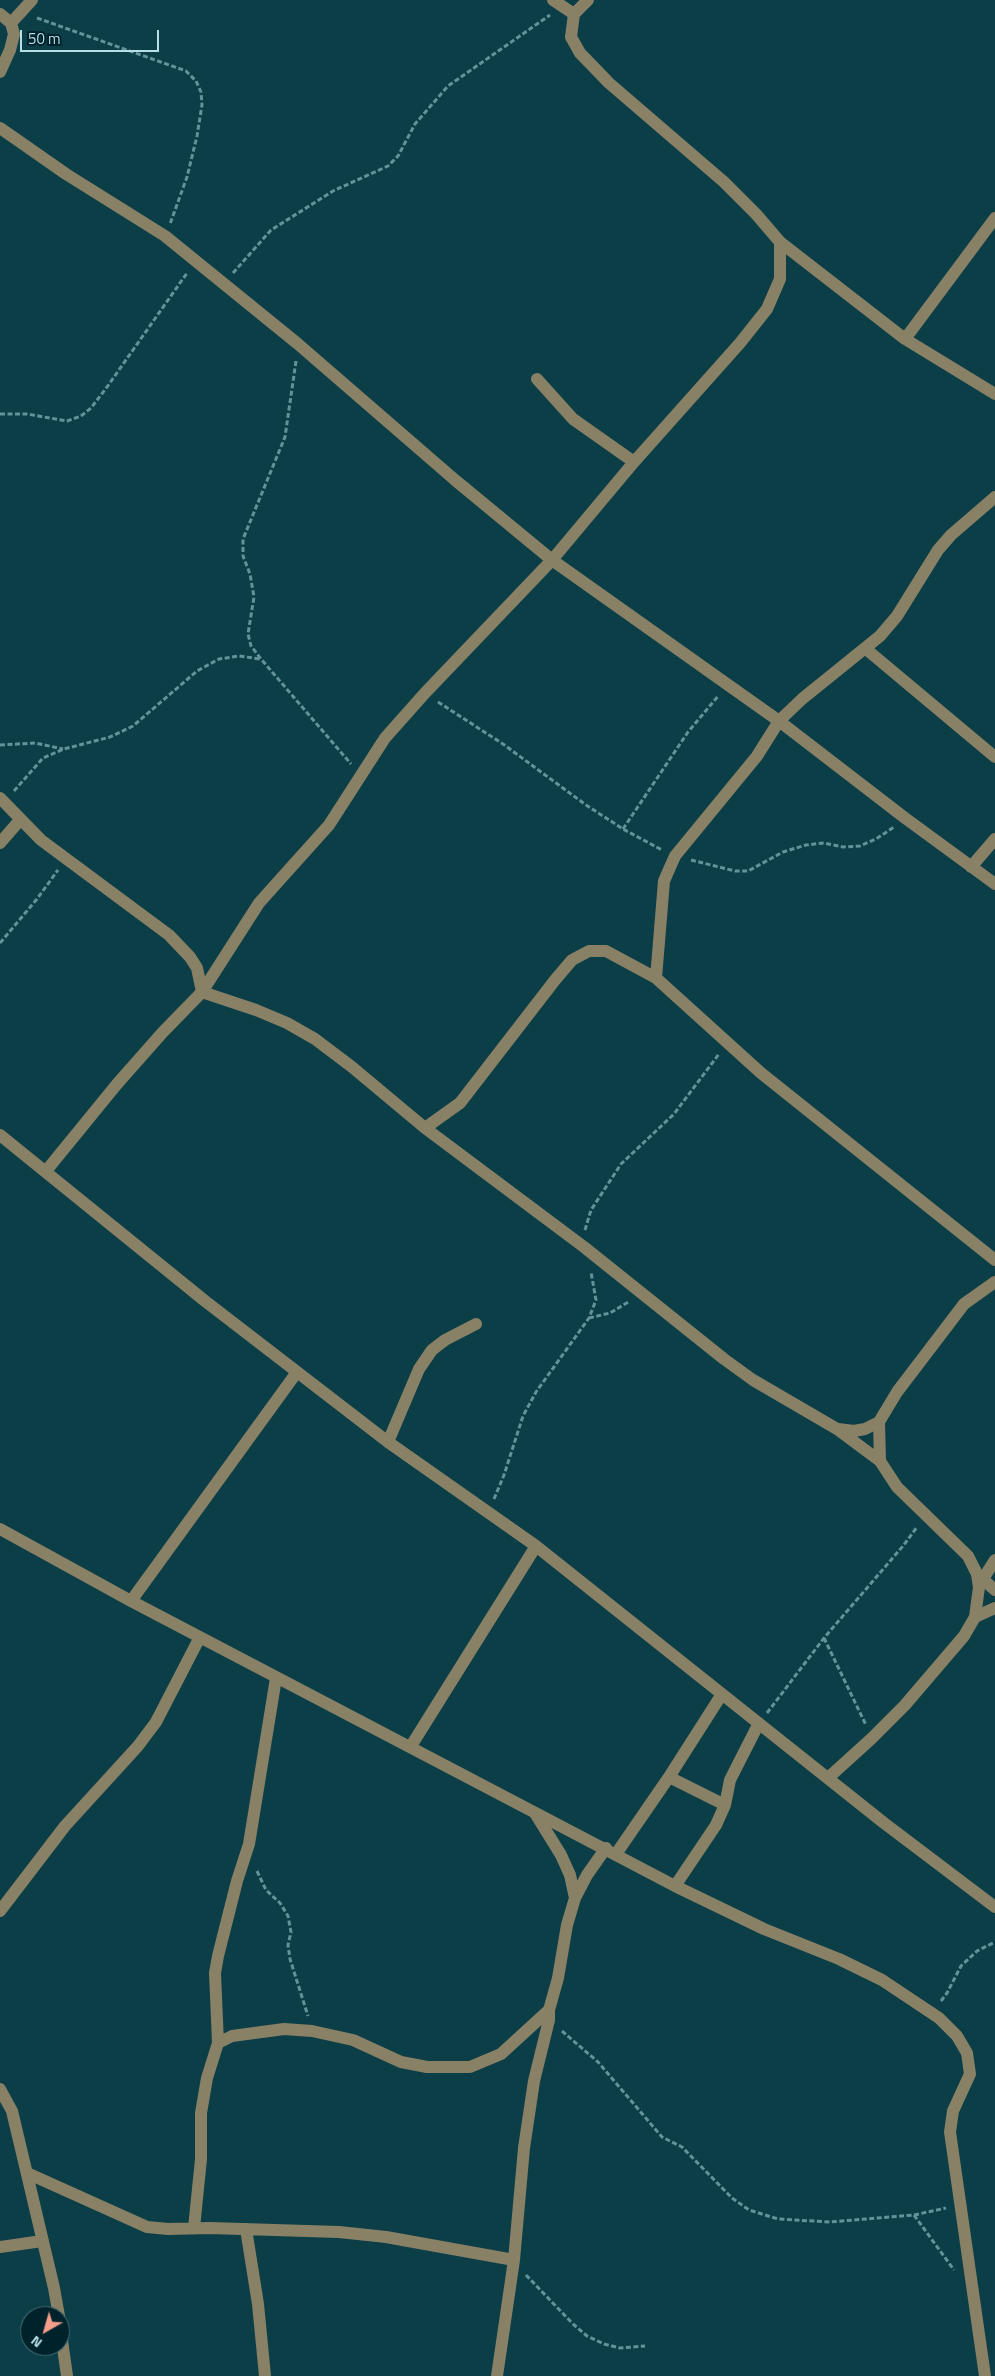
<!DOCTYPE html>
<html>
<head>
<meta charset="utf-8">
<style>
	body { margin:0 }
	#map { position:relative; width:995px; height:2376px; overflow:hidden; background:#0b3e47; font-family:"Titillium Web",sans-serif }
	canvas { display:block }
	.north { position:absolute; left:20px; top:2306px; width:50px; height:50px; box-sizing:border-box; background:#00232b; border:1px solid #486e76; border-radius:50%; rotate:218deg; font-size:14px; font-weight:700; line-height:20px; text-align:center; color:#b5dee7 }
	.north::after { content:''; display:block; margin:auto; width:18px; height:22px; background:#f49d8b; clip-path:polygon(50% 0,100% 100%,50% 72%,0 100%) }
	.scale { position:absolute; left:20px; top:30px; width:139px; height:22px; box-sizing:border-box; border:2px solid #b5dee7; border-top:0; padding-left:6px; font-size:15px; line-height:18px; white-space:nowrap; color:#b5dee7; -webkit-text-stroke:4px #00232b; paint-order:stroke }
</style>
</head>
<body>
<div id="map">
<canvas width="995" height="2376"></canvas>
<div class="north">N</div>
<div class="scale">50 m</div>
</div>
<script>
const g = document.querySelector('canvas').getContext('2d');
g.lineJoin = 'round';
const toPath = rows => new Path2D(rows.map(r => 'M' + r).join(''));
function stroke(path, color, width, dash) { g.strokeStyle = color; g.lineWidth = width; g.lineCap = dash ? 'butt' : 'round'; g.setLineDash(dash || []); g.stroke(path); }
const path = toPath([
	[37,18,186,71,196,81,201,92,202,105,197,136,187,177,170,224],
	[233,273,271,230,333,191,388,166,398,156,415,124,448,86,550,15],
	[296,361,285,437,243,539,243,556,250,574,254,597,248,634,251,646,261,659,351,764],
	[0,414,27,414,67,421,81,416,91,408,107,387,187,273],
	[438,702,503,744,586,805,623,829,662,850],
	[0,745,35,743,63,749],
	[14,791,43,758,64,749,110,737,133,726,197,671,219,659,239,656,260,659],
	[623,829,688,732,719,695],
	[691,860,735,871,748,871,783,852,806,845,824,843,843,847,860,846,876,839,894,827],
	[0,943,37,899,58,870],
	[585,1230,591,1210,621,1164,674,1114,719,1054],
	[589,1318,610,1313,630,1301],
	[494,1499,504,1475,523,1416,536,1392,589,1318,596,1300,591,1272],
	[824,1638,866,1725],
	[767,1713,824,1638,903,1546,917,1527],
	[257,1871,266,1890,280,1903,288,1916,291,1932,288,1945,290,1959,308,2016],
	[941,2001,947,1993,961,1966,977,1951,995,1942],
	[562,2031,598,2062,662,2137,682,2147,732,2198,749,2210,778,2219,830,2222,914,2215,946,2208],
	[914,2215,954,2270],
	[526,2275,573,2324,587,2336,604,2344,620,2348,645,2346]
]);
const minor = toPath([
	[553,0,574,14],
	[0,14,11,23,14,34,10,50,0,72],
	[11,23,32,0],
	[0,128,66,174,165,236,298,344,455,480,552,560,779,721,905,818,995,884],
	[780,242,905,339,995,394],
	[905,339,995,218],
	[537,379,573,419,634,462],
	[866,649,995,757],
	[0,798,41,840,169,935,190,957,197,968,202,992,256,1010,287,1023,315,1039,352,1067,425,1128,584,1247,724,1359,753,1380,837,1429,880,1461,897,1487,968,1556,977,1574,979,1587,975,1617,964,1636,905,1705,871,1739,828,1778],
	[0,843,20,820],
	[971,867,995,839],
	[656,978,664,881,675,856,757,756,779,721,802,699,880,636,897,616,938,550,951,535,995,497],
	[425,1128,460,1103,555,980,572,960,589,951,606,951,656,978,761,1073,995,1260],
	[0,1135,205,1301,388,1442,536,1546,884,1823,995,1907],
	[46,1171,117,1084,163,1032,202,992,259,903,329,825,385,738,425,693,552,560,634,462,740,343,767,309,780,279,780,242,756,214,724,182,609,83,580,53,571,37,574,14,588,0],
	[838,1429,854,1431,865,1429,879,1422],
	[388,1442,419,1369,432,1350,445,1340,476,1324],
	[880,1461,879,1422,897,1392,964,1304,995,1282],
	[0,1529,131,1601,675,1886,764,1929,839,1959,882,1980,939,2018,957,2036,967,2053,970,2074,953,2111,950,2132,985,2376],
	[977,1574,995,1590],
	[983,1579,995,1560],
	[131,1601,297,1372],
	[975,1617,995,1608],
	[411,1746,536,1546],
	[669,1777,725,1805],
	[535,1813,561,1855,570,1875,575,1898],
	[616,1854,669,1777,722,1694],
	[675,1886,716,1825,725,1805,730,1780,759,1723],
	[0,1911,65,1826,138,1746,156,1722,200,1637],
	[218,2043,215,1973,218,1956,237,1881,249,1844,276,1678],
	[0,2089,12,2111,54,2288,59,2316],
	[27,2173,147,2227,168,2229,210,2228,339,2232,386,2237,514,2260],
	[194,2228,201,2159,201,2113,207,2078,218,2043,232,2036,284,2029,312,2031,353,2040,401,2062,427,2067,470,2067,501,2054,549,2010],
	[246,2229,258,2304,265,2376],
	[0,2247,42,2241],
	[60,2326,67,2376],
	[497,2376,514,2260,524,2148,534,2081,549,2020,549,2010,558,1978,567,1925,575,1898,587,1875,606,1848]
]);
stroke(path, '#64929b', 3, [5, 2.5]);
stroke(minor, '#898166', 12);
</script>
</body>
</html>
